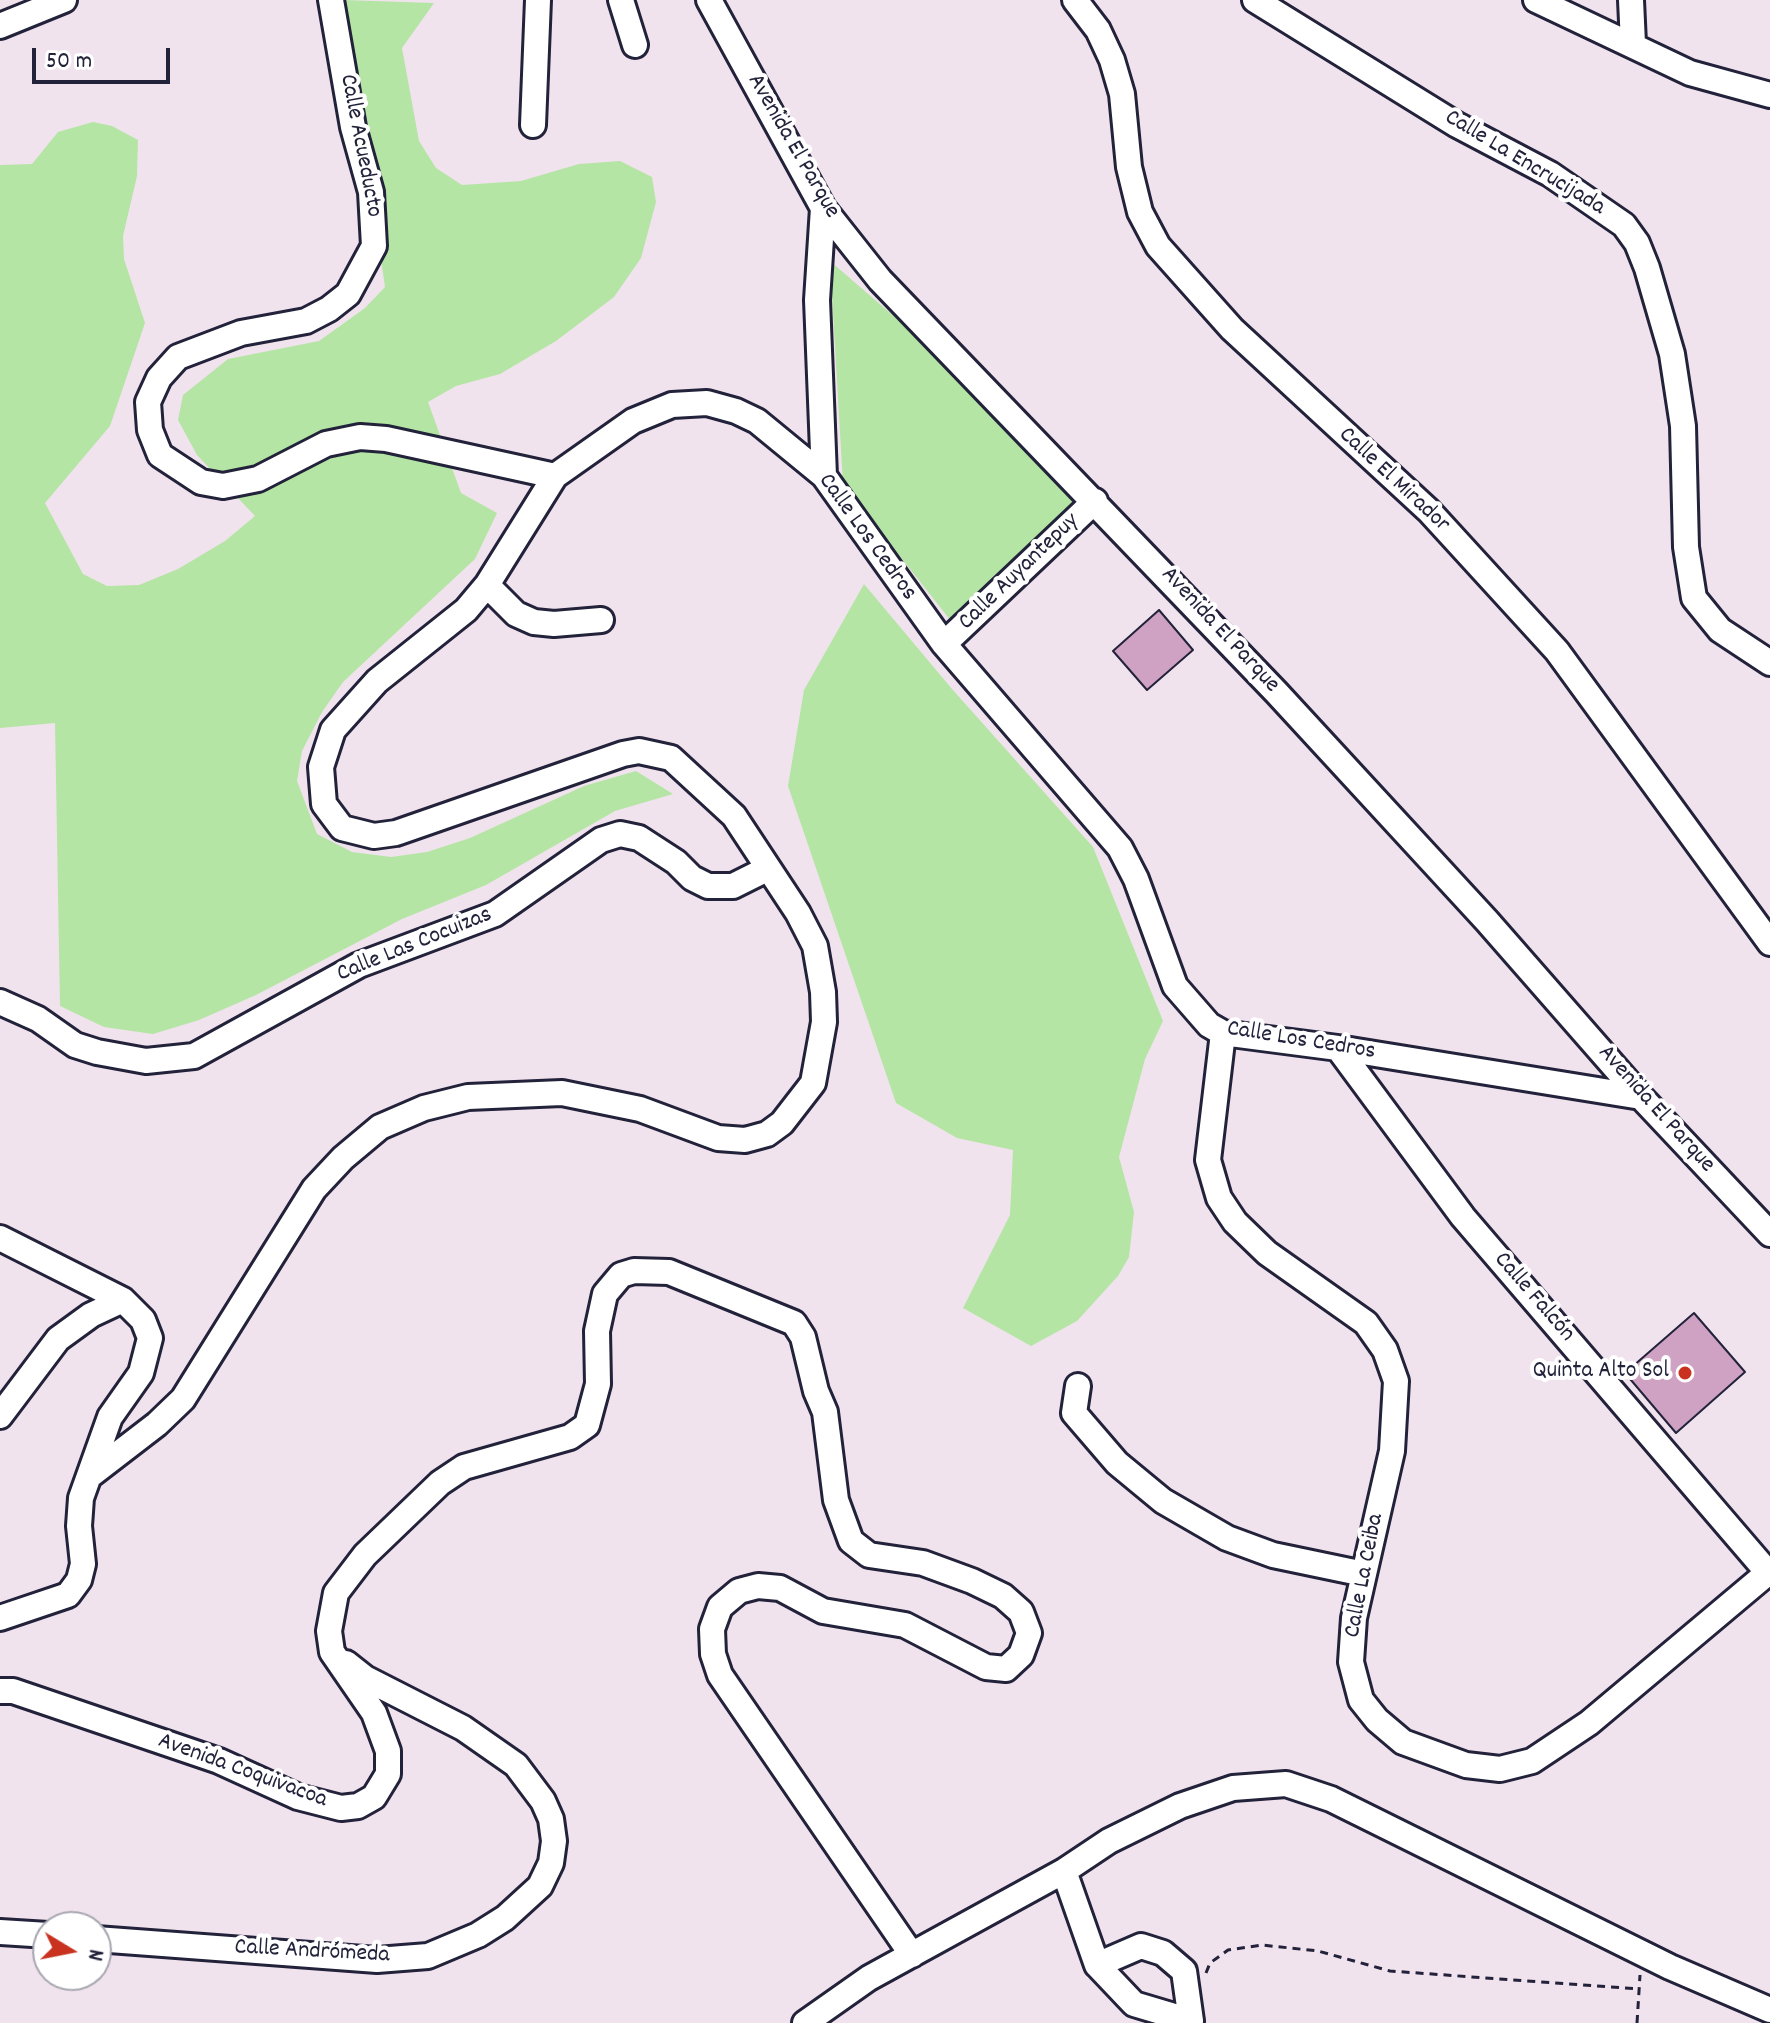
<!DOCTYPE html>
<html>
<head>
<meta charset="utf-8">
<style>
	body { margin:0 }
	#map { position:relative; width:1770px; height:2023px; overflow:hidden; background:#f1e3ed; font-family:Dekko,sans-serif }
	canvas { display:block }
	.north { position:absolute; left:32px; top:1911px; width:80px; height:80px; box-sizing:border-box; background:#fff; border:2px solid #a7a7b1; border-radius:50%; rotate:100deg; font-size:22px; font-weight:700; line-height:32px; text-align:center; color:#22223b }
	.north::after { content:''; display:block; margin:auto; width:28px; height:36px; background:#c8321e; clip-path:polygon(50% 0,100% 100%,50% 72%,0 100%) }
	.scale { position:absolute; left:32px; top:48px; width:138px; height:36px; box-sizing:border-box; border:4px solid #22223b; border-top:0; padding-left:10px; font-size:24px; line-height:28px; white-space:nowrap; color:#22223b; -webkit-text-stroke:6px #fff; paint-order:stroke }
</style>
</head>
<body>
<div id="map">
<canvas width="1770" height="2023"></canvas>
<div class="north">N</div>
<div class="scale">50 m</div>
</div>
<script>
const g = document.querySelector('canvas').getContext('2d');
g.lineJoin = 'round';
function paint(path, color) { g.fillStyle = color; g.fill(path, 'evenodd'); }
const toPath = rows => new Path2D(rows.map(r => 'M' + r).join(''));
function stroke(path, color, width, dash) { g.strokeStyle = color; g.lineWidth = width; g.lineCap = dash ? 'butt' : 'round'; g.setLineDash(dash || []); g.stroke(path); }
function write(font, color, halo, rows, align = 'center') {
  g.font = font + ' Dekko,sans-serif'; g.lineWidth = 8; g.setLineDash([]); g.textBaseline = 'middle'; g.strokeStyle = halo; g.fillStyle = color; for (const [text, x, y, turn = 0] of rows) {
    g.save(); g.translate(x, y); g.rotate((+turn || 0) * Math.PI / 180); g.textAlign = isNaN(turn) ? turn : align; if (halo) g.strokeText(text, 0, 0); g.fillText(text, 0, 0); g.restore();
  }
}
const green = toPath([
	[343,0,434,3,402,48,419,141,436,168,462,185,521,181,579,164,620,161,652,177,656,202,641,258,614,297,556,341,500,374,456,386,428,402,461,493,497,513,475,559,343,682,322,712,302,751,297,781,317,834,352,852,391,857,427,852,470,838,584,786,636,771,673,794,615,811,486,885,402,919,256,995,199,1020,153,1034,104,1027,60,1006,55,723,0,728,0,165,32,164,58,132,93,122,112,126,138,140,137,176,123,236,124,259,145,323,110,426,45,503,83,574,107,586,139,585,178,569,225,541,255,516,197,455,178,420,183,395,228,359,319,341,365,308,385,287],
	[830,261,941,357,1074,502,951,621,843,484],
	[864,584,952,689,1093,847,1163,1021,1145,1059,1119,1157,1134,1212,1129,1257,1118,1276,1077,1321,1031,1346,963,1308,1010,1215,1013,1150,957,1138,896,1103,788,786,804,690]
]);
const building = toPath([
	[1159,610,1193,650,1147,690,1113,651,1159,610],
	[1694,1313,1745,1372,1676,1433,1625,1373,1694,1313]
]);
const path = toPath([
	[1206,1973,1210,1963,1228,1950,1262,1945,1318,1951,1390,1971,1639,1989],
	[1637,2023,1640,1975]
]);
const minor = toPath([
	[331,0,353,127,371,192,374,246,348,294,329,309,306,321,241,333,178,357,159,378,148,402,150,430,160,455,201,482,223,486,258,479,326,444,360,437,386,439,555,476],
	[621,0,635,45],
	[709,0,823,208,880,280,1276,692,1487,921,1641,1097,1770,1234],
	[1075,0,1098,30,1112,60,1122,94,1129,167,1140,212,1158,246,1232,329,1429,511,1557,651,1770,943],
	[1255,0,1457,125,1550,174,1624,225,1637,243,1647,268,1672,354,1683,426,1686,547,1694,598,1720,630,1770,663],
	[1536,0,1690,73,1770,95],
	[1631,0,1633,44],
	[0,26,64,0],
	[533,125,538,0],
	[823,208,817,300,824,476],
	[487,585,516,614,534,622,554,624,601,620],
	[944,644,1095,501],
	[0,1002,38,1019,75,1045,97,1052,146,1061,194,1056,359,965,495,914,601,840,620,834,639,838,676,862,692,878,708,886,733,886,767,869],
	[1223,1033,1208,1160,1219,1198,1235,1222,1267,1253,1366,1323,1385,1350,1396,1381,1392,1451,1354,1618,1351,1662,1361,1700,1377,1720,1403,1742,1466,1765,1500,1769,1532,1761,1589,1723,1770,1571],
	[1338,1048,1463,1217,1770,1575],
	[0,1238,123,1300,143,1320,150,1338,141,1373,110,1417,81,1498,79,1526,83,1564,79,1580,68,1595,0,1618],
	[1078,1386,1074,1413,1117,1463,1163,1501,1227,1538,1273,1555,1364,1574],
	[0,1416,58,1339,91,1315,123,1300],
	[92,1474,157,1424,183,1399,314,1189,343,1158,380,1127,424,1108,468,1097,562,1093,640,1109,718,1138,745,1140,767,1134,782,1123,813,1083,824,1022,823,992,815,946,798,913,734,816,671,758,639,751,623,754,396,833,374,836,342,828,324,804,321,767,333,730,377,681,466,610,487,585,555,476,633,421,672,405,707,403,736,411,757,421,824,476,944,644,1120,848,1136,879,1175,986,1209,1025,1223,1033,1338,1048,1641,1097],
	[0,1691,13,1691,219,1761,298,1797,341,1808,358,1806,374,1797,388,1774,388,1751,374,1713,332,1652,329,1631,336,1593,365,1555,440,1483,464,1467,570,1437,587,1425,598,1384,597,1331,605,1294,621,1275,634,1271,669,1272,794,1323,803,1337,816,1391,825,1412,836,1500,851,1541,869,1555,923,1563,972,1581,1003,1596,1021,1612,1029,1633,1021,1655,1006,1669,986,1667,905,1625,823,1611,780,1588,758,1586,739,1591,720,1607,712,1629,713,1654,720,1675,912,1955],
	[1064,1871,1097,1965,1134,2004,1191,2021,1184,1971,1163,1953,1141,1946,1097,1965],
	[0,1932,48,1935],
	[96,1939,377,1960,428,1956,478,1935,505,1918,540,1886,551,1863,554,1841,551,1819,543,1801,516,1765,463,1728,365,1678,346,1663],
	[805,2023,869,1978,1064,1871,1109,1841,1180,1806,1233,1788,1286,1784,1331,1799,1670,1967,1770,2010]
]);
const markers = [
	[1685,1373,8,"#c8321e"]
];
const streetNames = [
	["Calle Acueducto",359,146,79],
	["Avenida El Parque",792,147,60],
	["Calle La Encrucijada",1524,164,31],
	["Calle El Mirador",1393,481,43],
	["Calle Los Cedros",866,538,54],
	["Calle Auyantepuy",1020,573,-44],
	["Avenida El Parque",1219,631,47],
	["Calle Las Cocuizas",415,946,-22],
	["Calle Los Cedros",1301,1042,9],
	["Avenida El Parque",1655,1110,48],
	["Calle Falcón",1533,1298,49],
	["Calle La Ceiba",1366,1576,-79],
	["Avenida Coquivacoa",242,1772,20],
	["Calle Andrómeda",312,1953,3]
];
const poiNames = [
	["Quinta Alto Sol",1669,1373]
];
paint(green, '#b4e5a4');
paint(building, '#cfa1c2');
stroke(building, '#22223b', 2);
stroke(minor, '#22223b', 30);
stroke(path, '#22223b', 3, [8, 6]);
stroke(minor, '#fff', 24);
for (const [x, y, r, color] of markers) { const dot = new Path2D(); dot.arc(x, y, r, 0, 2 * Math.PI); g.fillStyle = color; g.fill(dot); stroke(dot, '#fff', 3); }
write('24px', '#22223b', '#fff', streetNames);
write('24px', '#22223b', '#fff', poiNames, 'right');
</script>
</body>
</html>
